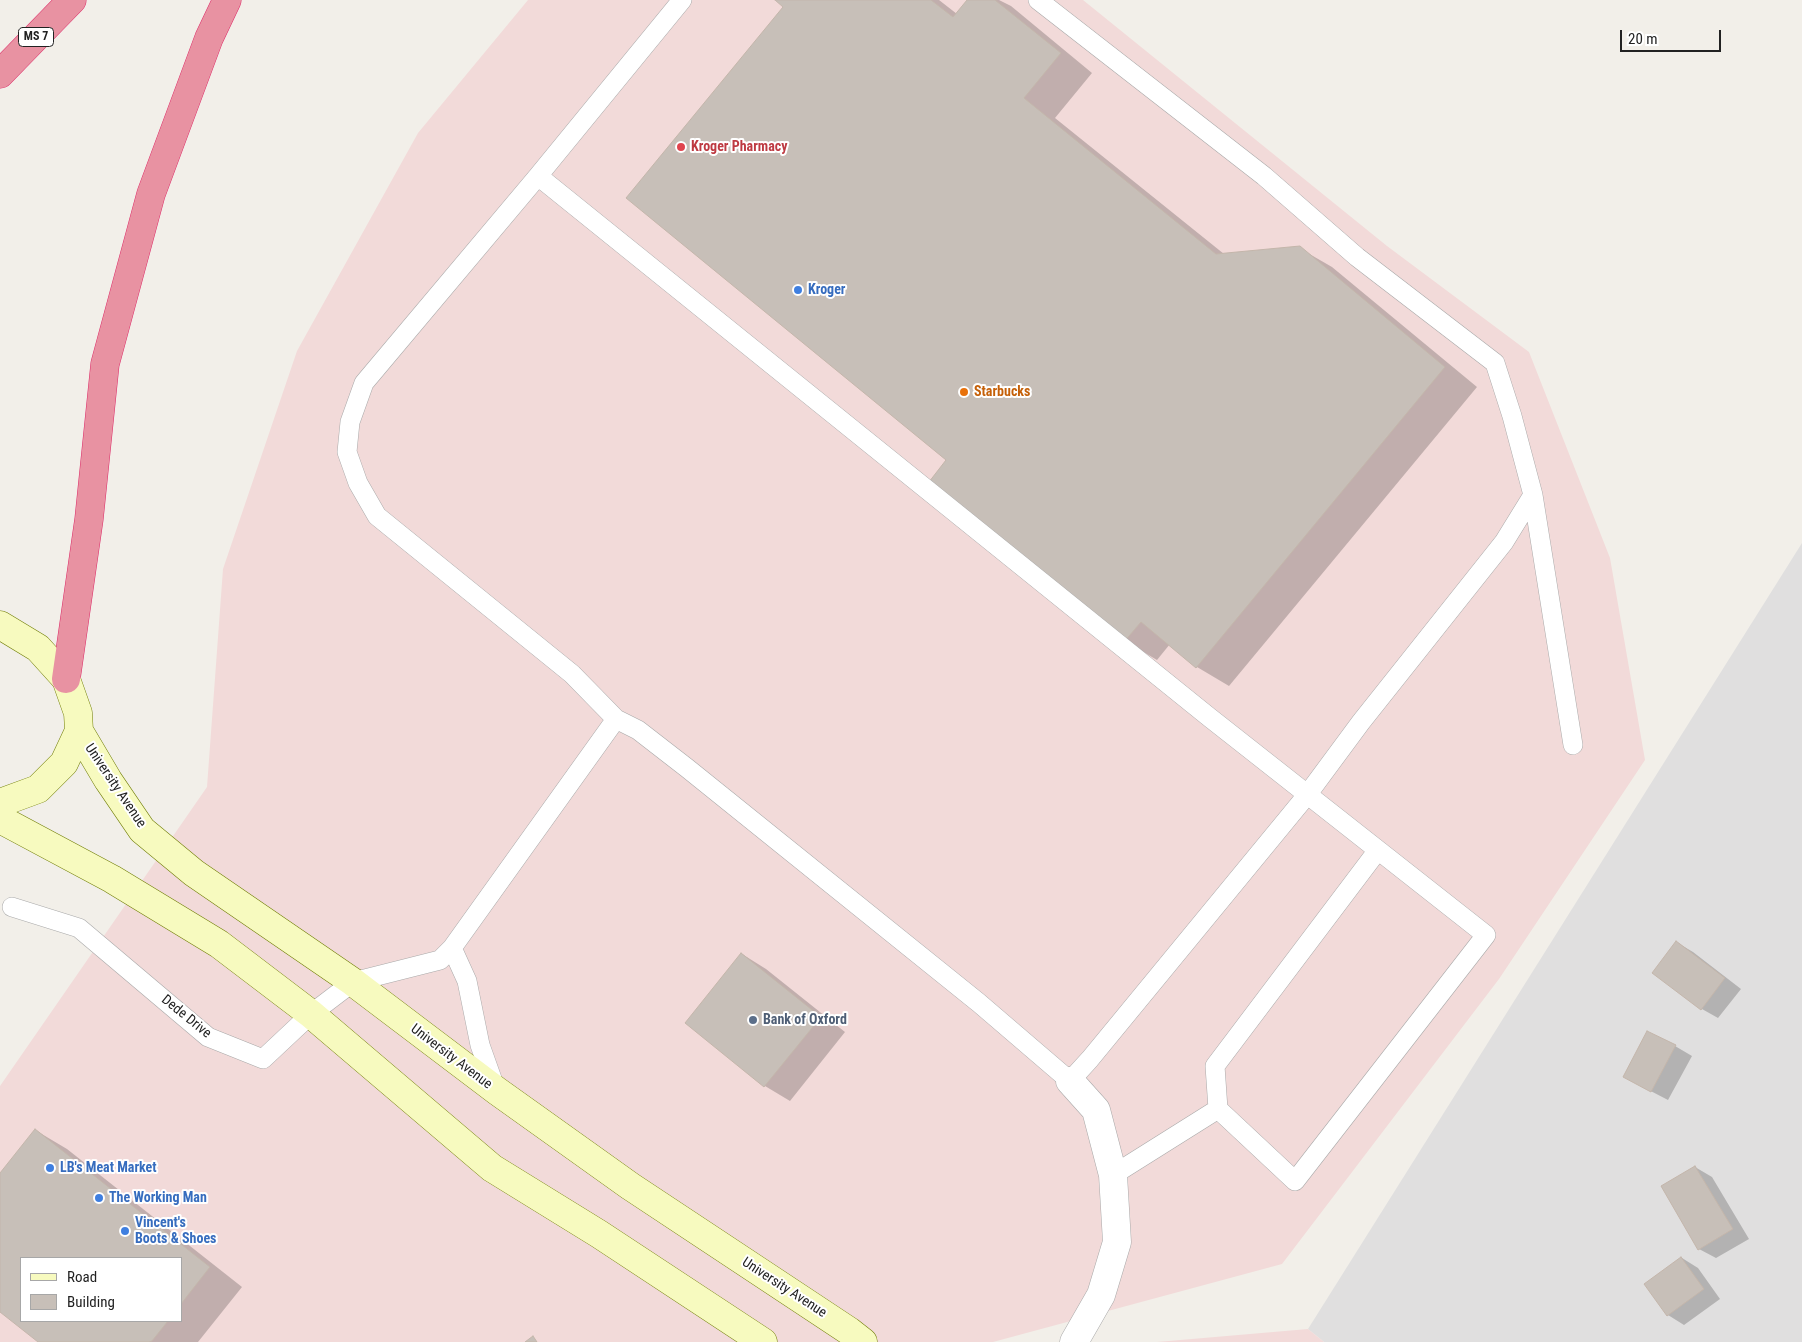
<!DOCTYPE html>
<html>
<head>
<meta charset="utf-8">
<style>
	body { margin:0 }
	#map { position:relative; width:1802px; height:1342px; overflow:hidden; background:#f2efe9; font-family:"Roboto Condensed",sans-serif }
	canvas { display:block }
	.legend { position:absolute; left:20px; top:1257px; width:162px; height:65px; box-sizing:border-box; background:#fff; border:1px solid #a7a7a7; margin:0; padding:6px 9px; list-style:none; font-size:15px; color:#222 }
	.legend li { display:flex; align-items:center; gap:10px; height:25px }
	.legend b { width:25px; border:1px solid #a7a7a7 }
	.scale { position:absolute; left:1620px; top:30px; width:101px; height:22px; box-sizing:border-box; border:2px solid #222; border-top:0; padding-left:6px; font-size:15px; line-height:18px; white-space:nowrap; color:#222; -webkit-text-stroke:4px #fff; paint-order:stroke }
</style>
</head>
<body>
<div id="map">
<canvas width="1802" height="1342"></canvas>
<ul class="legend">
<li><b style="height:6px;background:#f7fabf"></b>Road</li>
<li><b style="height:14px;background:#c7bfb8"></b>Building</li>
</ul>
<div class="scale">20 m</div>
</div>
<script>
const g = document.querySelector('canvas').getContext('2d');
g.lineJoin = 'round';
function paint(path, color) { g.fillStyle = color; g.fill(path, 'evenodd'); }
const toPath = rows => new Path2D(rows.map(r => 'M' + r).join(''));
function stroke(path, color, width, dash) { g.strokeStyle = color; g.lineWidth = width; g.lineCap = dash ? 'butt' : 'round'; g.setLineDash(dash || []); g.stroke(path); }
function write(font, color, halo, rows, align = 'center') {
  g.font = font + ' "Roboto Condensed",sans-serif'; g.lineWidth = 4; g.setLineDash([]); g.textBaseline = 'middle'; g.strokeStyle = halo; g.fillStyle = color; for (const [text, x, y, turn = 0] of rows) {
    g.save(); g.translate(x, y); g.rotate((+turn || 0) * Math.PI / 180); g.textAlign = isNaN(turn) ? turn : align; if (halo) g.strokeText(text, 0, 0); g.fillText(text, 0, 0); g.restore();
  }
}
const residential = toPath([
	[1802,543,1802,1342,1324,1342,1308,1329]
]);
const commercial = toPath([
	[528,0,1083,0,1387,246,1529,352,1610,558,1645,760,1499,979,1282,1264,993,1342,0,1342,0,1086,207,787,223,569,297,351,418,133],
	[21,1258,181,1258,181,1321,21,1321],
	[1308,1329,1324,1342,1157,1342]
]);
const shadow = toPath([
	[777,0,939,0,957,14,968,0,999,0,1011,6,1092,73,1055,118,1224,254,1299,248,1332,267,1477,387,1229,686,1197,667,1170,644,1157,660,1125,641,948,460,785,7],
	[1676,942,1693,952,1741,989,1718,1018,1702,1009],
	[742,954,766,969,845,1032,790,1101,765,1086,686,1023],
	[1675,1046,1692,1056,1668,1100,1641,1086],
	[35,1130,67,1149,242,1287,198,1342,40,1342,0,1311,0,1175],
	[21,1258,181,1258,181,1321,21,1321],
	[1695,1167,1712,1177,1749,1239,1716,1258,1699,1249],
	[1682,1258,1698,1268,1720,1299,1684,1325,1668,1315]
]);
const building = toPath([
	[775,0,931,0,953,17,967,0,995,0,1061,53,1024,98,1216,254,1300,246,1445,367,1196,668,1141,622,1124,642,929,482,946,460,626,198,783,7,775,0],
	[1676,941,1725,978,1701,1010,1652,973,1676,941],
	[741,953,821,1017,764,1087,685,1023,741,953],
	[1647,1031,1676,1045,1651,1092,1623,1077,1647,1031],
	[35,1129,210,1267,181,1304,181,1258,21,1258,21,1321,168,1321,152,1341,149,1342,38,1342,0,1312,0,1173,35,1129],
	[1695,1166,1733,1229,1698,1250,1661,1186,1695,1166],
	[1681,1257,1704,1289,1667,1316,1644,1284,1681,1257],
	[533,1336,537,1342,525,1342,533,1336]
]);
const service = toPath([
	[682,0,538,176,364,383,350,422,347,452,358,483,377,516,572,674,616,719,638,730,687,768,979,1003,1070,1081,1090,1059,1307,795,1361,722,1504,542,1533,495,1512,416,1495,363,1357,257,1264,176,1038,0],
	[538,176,1209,717,1486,935,1295,1181,1218,1109,1113,1175],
	[1533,495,1573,745],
	[12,907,79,928,208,1037,263,1059,311,1014,353,982,440,960,452,948,616,719],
	[452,948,467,981,480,1045,496,1090],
	[1218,1109,1215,1066,1378,850]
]);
const minor = toPath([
	[1070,1081,1096,1110,1113,1175,1117,1242,1101,1295,1074,1342]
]);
const secondary = toPath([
	[0,625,38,648,66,679,78,713,79,731,64,763,38,789,0,803],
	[79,731,108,780,142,830,194,873,353,982,497,1091,630,1186,849,1331,863,1342],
	[0,819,112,879,219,944,311,1014,492,1168,599,1234,763,1342]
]);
const motorway = toPath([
	[0,74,72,0],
	[66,679,89,519,105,364,151,194,209,38,227,0]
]);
const markers = [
	[681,147,5,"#e0444e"],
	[798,290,5,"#3f7fe0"],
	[964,392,5,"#e8710a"],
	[753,1020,5,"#5c6f8a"],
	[50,1168,5,"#3f7fe0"],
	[99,1198,5,"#3f7fe0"],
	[125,1231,5,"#3f7fe0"]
];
const shields = [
	[36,37,35]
];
const shieldNames = [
	["MS 7",36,37]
];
const healthNames = [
	["Kroger Pharmacy",691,147]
];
const shopNames = [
	["Kroger",808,290],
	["LB's Meat Market",60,1168],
	["The Working Man",109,1198],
	["Vincent's",135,1223],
	["Boots & Shoes",135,1239]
];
const foodNames = [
	["Starbucks",974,392]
];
const streetNames = [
	["University Avenue",115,786,56],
	["Dede Drive",186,1017,39],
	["University Avenue",451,1057,37],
	["University Avenue",784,1288,33]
];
const serviceNames = [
	["Bank of Oxford",763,1020]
];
paint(residential, '#e0dfdf');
paint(commercial, '#f2dad9');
paint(shadow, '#0003');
paint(building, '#c7bfb8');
stroke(building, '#c4b6ab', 1);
stroke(service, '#a9a9a9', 20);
stroke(minor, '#a9a9a9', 29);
stroke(secondary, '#707d05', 29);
stroke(motorway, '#dc2a67', 29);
stroke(service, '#fff', 19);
stroke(minor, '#fff', 28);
stroke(secondary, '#f7fabf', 28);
stroke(motorway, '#e892a2', 28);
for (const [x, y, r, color] of markers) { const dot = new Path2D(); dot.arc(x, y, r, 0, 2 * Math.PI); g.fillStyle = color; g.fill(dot); stroke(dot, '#fff', 2); }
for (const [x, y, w] of shields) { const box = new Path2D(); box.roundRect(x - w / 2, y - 9.5, w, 19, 4); g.fillStyle = '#fff'; g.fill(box); stroke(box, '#222', 1); }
write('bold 12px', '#222', null, shieldNames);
write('bold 14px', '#be3a42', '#fff', healthNames, 'left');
write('bold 14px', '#366cbe', '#fff', shopNames, 'left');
write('bold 14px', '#c56008', '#fff', foodNames, 'left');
write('14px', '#222', '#fff', streetNames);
write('bold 14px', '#4e5e75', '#fff', serviceNames, 'left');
</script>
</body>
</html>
